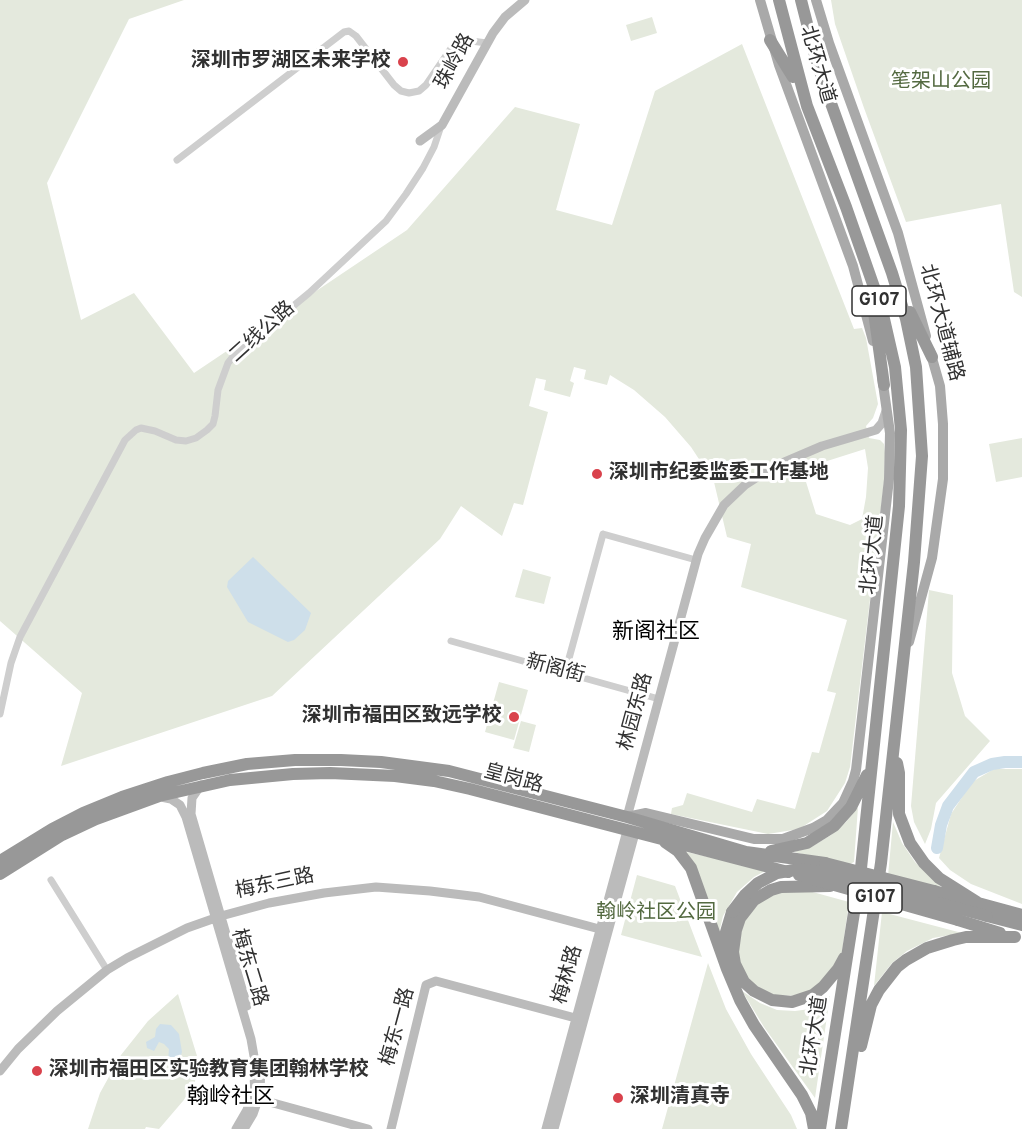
<!DOCTYPE html>
<html>
<head>
<meta charset="utf-8">
<style>
	body { margin:0 }
	canvas { display:block; background:#fff }
</style>
</head>
<body>
<canvas width="1022" height="1129"></canvas>
<script>
const g = document.querySelector('canvas').getContext('2d');
g.lineJoin = 'round';
function paint(path, color) { g.fillStyle = color; g.fill(path, 'evenodd'); }
const toPath = rows => new Path2D(rows.map(r => 'M' + r).join(''));
function stroke(path, color, width, dash) { g.strokeStyle = color; g.lineWidth = width; g.lineCap = dash ? 'butt' : 'round'; g.setLineDash(dash || []); g.stroke(path); }
function write(font, color, halo, rows, align = 'center') {
  g.font = font + ' Overpass,"Noto Sans SC",sans-serif'; g.lineWidth = 6; g.setLineDash([]); g.textBaseline = 'middle'; g.strokeStyle = halo; g.fillStyle = color; for (const [text, x, y, turn = 0] of rows) {
    g.save(); g.translate(x, y); g.rotate((+turn || 0) * Math.PI / 180); g.textAlign = isNaN(turn) ? turn : align; if (halo) g.strokeText(text, 0, 0); g.fillText(text, 0, 0); g.restore();
  }
}
const green = toPath([
	[0,0,184,0,129,19,47,183,81,320,134,293,194,373,407,230,515,107,580,124,556,210,612,225,655,91,742,44,854,329,862,328,866,338,878,404,873,418,866,426,869,438,880,440,884,444,885,453,884,482,850,767,845,783,827,811,799,829,768,834,671,814,672,808,683,805,687,793,752,812,757,799,795,809,812,752,819,753,836,693,827,691,847,620,741,587,751,544,727,537,714,482,691,447,665,417,634,390,610,375,607,385,584,379,586,370,574,367,570,381,574,383,570,397,544,390,546,380,536,378,529,406,548,412,523,505,514,503,502,536,461,506,440,539,272,696,61,766,82,693,0,621],
	[865,449,868,468,866,497,862,519,850,525,816,514,802,469],
	[831,0,1022,0,1022,297,1014,292,1001,204,906,222,864,108,835,24],
	[652,17,657,33,631,41,626,25],
	[1022,438,1022,477,996,482,989,444],
	[523,569,551,577,544,604,515,597],
	[929,590,953,595,952,673,965,716,990,741,936,803,931,829,925,844,914,822,911,806],
	[499,682,528,690,514,740,485,732],
	[521,721,536,725,529,752,513,748],
	[994,769,1022,769,1022,904,971,884,950,870,939,858,951,814,972,782],
	[858,807,854,862,850,864,840,863,794,852,813,846,831,835,846,822],
	[893,822,902,843,915,862,941,887,888,876],
	[682,851,767,870,754,877,737,892,723,916,719,933],
	[637,875,675,886,702,957,621,935],
	[779,891,809,891,849,902,842,952,825,983,800,996,772,995,751,982,741,968,737,947,745,920,760,902],
	[882,912,962,933,933,938,907,951,892,963,874,986],
	[708,963,726,1009,751,1054,791,1115,797,1129,662,1129],
	[742,991,760,1003,777,1010,795,1011,810,1009,830,996,815,1098,764,1027],
	[178,994,197,1056,195,1082,189,1094,159,1129,146,1127,145,1129,88,1129,100,1093,121,1055,148,1021]
]);
const water = toPath([
	[253,557,311,613,305,630,294,640,288,642,248,622,227,587,228,581],
	[160,1024,171,1025,179,1034,182,1052,179,1061,176,1064,171,1065,168,1061,169,1049,164,1044,159,1042,154,1051,147,1048,146,1042,155,1037,156,1029]
]);
const river = toPath([
	[937,848,941,825,948,806,974,772,992,764,1005,762,1022,762]
]);
const street = toPath([
	[177,160,344,32,349,31,356,36,394,85,401,91,409,93,419,91,426,85,454,44,463,40,487,43],
	[451,641,659,699],
	[565,673,603,534,696,560],
	[0,714,11,663,20,637,125,440,136,430,141,428,155,431,176,440,186,441,196,438,207,430,213,424,215,416,218,390,228,363,236,353,309,293,386,221,406,194,423,168,434,147,441,126],
	[51,880,107,970]
]);
const secondary = toPath([
	[420,141,442,125,493,33,505,17,525,0],
	[201,785,192,798,191,814,247,1006],
	[161,797,171,799,180,805,186,817,251,1039,255,1062,254,1089,247,1110,236,1129],
	[627,817,698,554,705,538,724,505,745,485,773,467,822,446,876,430,882,423,886,411],
	[0,1071,18,1049,57,1011,107,970,127,958,187,928,221,916,269,903,324,893,376,887,430,891,479,897,607,931],
	[255,1098,368,1129],
	[244,1129,253,1114,260,1094,261,1063],
	[391,1129,426,985,436,981,583,1020],
	[546,1129,627,831],
	[554,1129,635,833]
]);
const primary = toPath([
	[760,0,779,65,853,266,873,341],
	[816,0,829,43,898,233,926,336],
	[909,642,932,558,943,479,943,424,940,386,930,351],
	[627,817,646,813,754,839,783,839,813,828,827,820,843,803,853,781,856,770,889,479,890,433,882,377]
]);
const highway = toPath([
	[779,0,807,106,846,207,882,310,895,367,901,430,899,506,861,868,820,1129],
	[801,0,816,59,828,95,892,273,906,319,916,367,922,456,914,562,881,863,841,1129],
	[770,40,793,77],
	[873,305,884,385],
	[910,312,932,357],
	[897,763,899,773,899,814,910,843,924,863,939,878,977,902],
	[665,842,678,851,691,868,727,969,740,1000,754,1025,802,1095,811,1113,814,1129],
	[771,851,807,843,834,826,851,807,867,775],
	[0,861,52,829,83,813,122,797,168,782,203,773,247,764,295,760,341,760,381,762,449,771,627,817,746,852,825,863],
	[0,874,62,835,96,819,159,796,230,780,293,774,330,773,395,776,434,781,470,789,788,872],
	[830,886,781,887,771,890,754,900,740,918,736,930,733,952,735,964,744,982,754,991,772,1000,792,1002,813,995,823,987,838,969,844,958],
	[934,891,1022,915],
	[987,916,1022,925],
	[958,920,1000,933],
	[725,955,726,932,732,912],
	[861,1046,871,1005,879,990,897,967,906,960,927,948,953,940,966,937,1015,937]
]);
const highwayBridge = toPath([
	[825,863,934,891],
	[799,875,958,920],
	[732,912,745,895,758,883,777,873,800,869,825,873,987,916]
]);
const markers = [
	[403,62,6,"#d9424c"],
	[597,474,6,"#d9424c"],
	[514,717,6,"#d9424c"],
	[37,1071,6,"#d9424c"],
	[618,1098,6,"#d9424c"]
];
const shields = [
	[879,301,54],
	[875,898,54]
];
const shieldNames = [
	["G107",879,301],
	["G107",875,898]
];
const poiNames = [
	["深圳市罗湖区未来学校",391,62,"right"],
	["深圳市纪委监委工作基地",609,474],
	["深圳市福田区致远学校",502,717,"right"],
	["深圳市福田区实验教育集团翰林学校",49,1071],
	["深圳清真寺",630,1098]
];
const streetNames = [
	["珠岭路",456,62,-61],
	["北环大道",816,65,74],
	["北环大道辅路",940,323,75],
	["二线公路",263,333,-42],
	["北环大道",874,555,-84],
	["新阁街",555,670,15],
	["林园东路",637,712,-75],
	["皇岗路",513,780,15],
	["梅东三路",275,885,-12],
	["梅东二路",248,968,73],
	["梅林路",569,975,-74],
	["梅东一路",399,1027,-75],
	["北环大道",816,1036,-81]
];
const parkNames = [
	["笔架山公园",941,83],
	["翰岭社区公园",656,914]
];
const quarterNames = [
	["新阁社区",656,634],
	["翰岭社区",231,1099]
];
paint(green, '#e4e9dd');
paint(water, '#cedfea');
stroke(river, '#cedfea', 12);
stroke(street, '#cecece', 7);
stroke(secondary, '#bbb', 9);
stroke(primary, '#a9a9a9', 10);
stroke(highway, '#989898', 12);
stroke(highwayBridge, '#989898', 12);
for (const [x, y, r, color] of markers) { const dot = new Path2D(); dot.arc(x, y, r, 0, 2 * Math.PI); g.fillStyle = color; g.fill(dot); stroke(dot, '#fff', 2); }
for (const [x, y, w] of shields) { const box = new Path2D(); box.roundRect(x - w / 2, y - 15, w, 30, 4.5); g.fillStyle = '#fff'; g.fill(box); stroke(box, '#313131', 1.5); }
write('bold 18px', '#313131', null, shieldNames);
write('bold 20px', '#313131', '#fff', poiNames, 'left');
write('20px', '#313131', '#fff', streetNames);
write('20px', '#546a41', '#fff', parkNames);
write('22px', '#000', '#fff', quarterNames);
</script>
</body>
</html>
